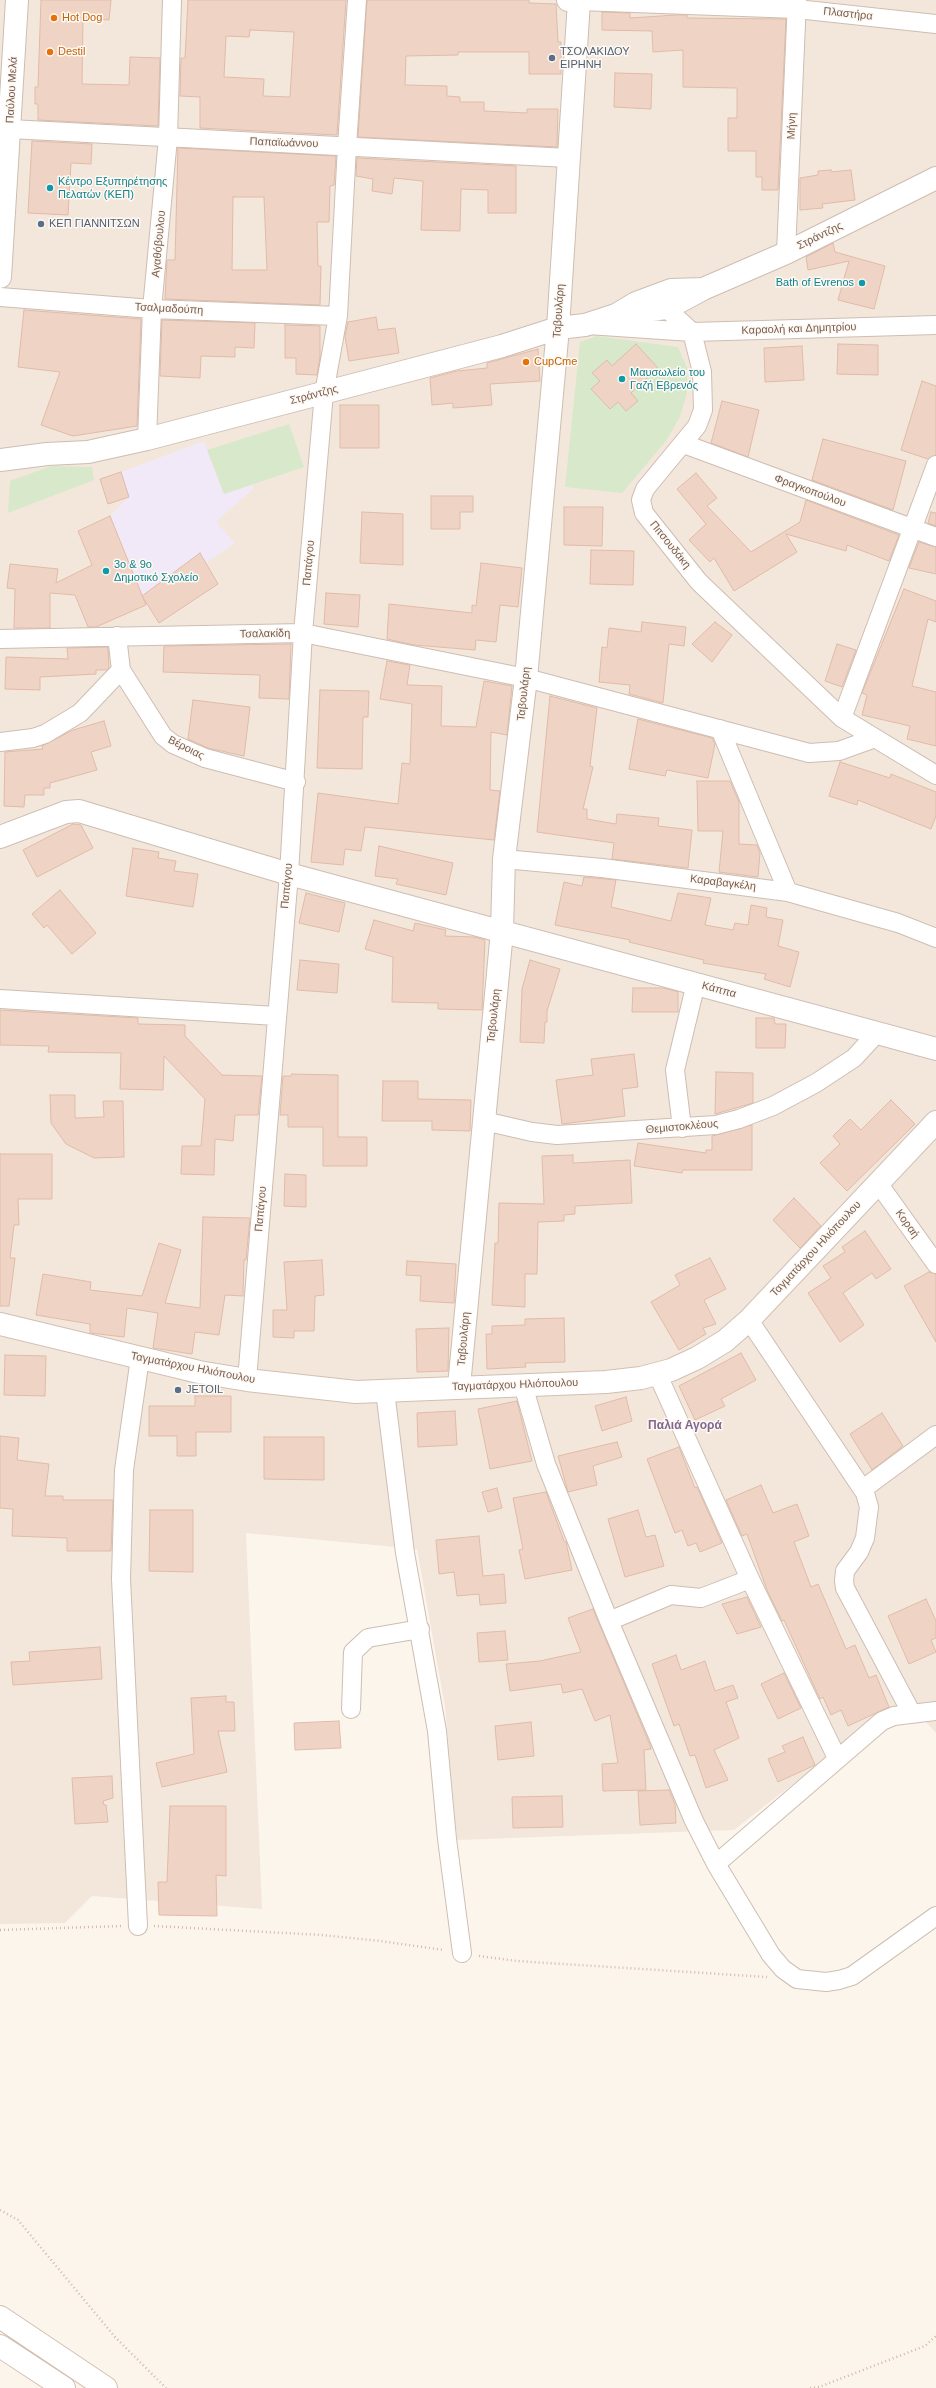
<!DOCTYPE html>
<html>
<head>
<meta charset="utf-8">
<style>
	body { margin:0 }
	canvas { display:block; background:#fcf5ec }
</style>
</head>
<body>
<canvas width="936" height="2388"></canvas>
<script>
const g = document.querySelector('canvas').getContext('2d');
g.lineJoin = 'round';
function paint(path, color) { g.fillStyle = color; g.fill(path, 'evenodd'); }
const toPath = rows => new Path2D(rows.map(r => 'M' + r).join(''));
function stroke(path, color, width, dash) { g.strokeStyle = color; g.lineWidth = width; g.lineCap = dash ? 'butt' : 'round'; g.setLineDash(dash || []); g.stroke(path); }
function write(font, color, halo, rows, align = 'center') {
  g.font = font + ' Arial,sans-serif'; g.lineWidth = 3; g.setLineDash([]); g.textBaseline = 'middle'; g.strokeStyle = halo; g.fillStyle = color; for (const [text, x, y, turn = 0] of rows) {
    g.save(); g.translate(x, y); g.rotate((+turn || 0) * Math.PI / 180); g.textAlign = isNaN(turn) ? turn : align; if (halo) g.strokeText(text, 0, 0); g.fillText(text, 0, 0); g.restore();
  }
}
const residential = toPath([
	[0,0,936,0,936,1733,913,1708,867,1726,734,1830,457,1840,445,1707,417,1549,246,1533,262,1909,92,1896,65,1923,0,1924]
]);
const education = toPath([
	[204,441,224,494,252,485,254,488,216,522,235,543,206,563,218,584,159,623,146,605,88,626,67,577,92,565,78,531,110,516,129,497,121,472]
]);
const green = toPath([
	[597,336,678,347,687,368,687,393,680,417,666,441,622,493,565,487,580,342],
	[289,424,304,467,224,494,207,450],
	[51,466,92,467,94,480,8,513,10,481]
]);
const building = toPath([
	[41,0,111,0,109,20,83,18,82,84,129,85,130,57,160,58,158,126,38,120,38,104,35,104,35,87,38,87,41,0],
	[188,0,346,0,337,135,200,128,200,97,180,96,181,58,185,58,188,0],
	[250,30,294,32,290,97,263,96,264,79,224,77,226,36,249,37,250,30],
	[367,0,529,0,529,3,556,4,558,42,561,42,561,74,529,74,529,52,458,52,458,55,406,56,405,85,447,86,447,96,460,97,460,102,484,102,484,111,527,113,527,109,558,109,557,147,358,137,367,0],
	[602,12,630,13,630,18,676,15,687,15,687,18,786,19,778,190,762,190,762,177,756,177,756,151,728,151,728,118,737,118,737,88,683,87,683,50,653,52,652,31,602,30,602,12],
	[615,73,652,74,651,109,614,107,615,73],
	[32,141,92,144,91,164,71,163,68,215,28,213,32,141],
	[178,148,336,156,334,185,330,186,329,222,317,222,318,266,321,266,320,305,165,299,167,260,175,260,178,148],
	[233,197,264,197,267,270,232,270,233,197],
	[357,158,516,166,516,213,488,213,488,190,461,189,460,231,421,230,423,181,394,178,392,194,372,191,373,179,356,176,357,158],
	[831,170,831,172,851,170,855,200,822,204,823,208,800,210,800,178,818,175,818,171,831,170],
	[833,243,835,252,885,266,874,309,838,300,849,261,808,270,806,257,833,243],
	[24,310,141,319,137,426,73,436,41,425,60,372,18,367,24,310],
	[376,317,378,330,395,328,399,353,349,361,345,336,348,322,376,317],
	[162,320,255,323,254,348,235,347,235,357,201,356,200,378,160,376,162,320],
	[285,325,320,326,320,357,317,375,296,374,296,358,285,358,285,325],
	[636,344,658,368,631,393,638,401,626,411,618,402,610,409,591,389,600,381,592,373,607,360,612,366,636,344],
	[838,344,878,345,878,375,837,374,838,344],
	[802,346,804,380,765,382,764,348,802,346],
	[538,349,540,381,490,384,492,405,453,408,453,403,432,405,430,378,457,371,487,368,487,363,538,349],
	[922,381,936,386,936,455,928,459,901,450,922,381],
	[722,401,759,410,748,457,711,443,722,401],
	[340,405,379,405,379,448,340,448,340,405],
	[823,439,906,461,893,510,812,480,823,439],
	[121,472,129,497,108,504,100,479,121,472],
	[696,473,717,498,707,506,751,552,800,522,806,500,899,535,889,561,847,545,846,551,786,534,797,552,734,591,714,558,710,562,689,540,706,524,677,489,696,473],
	[431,496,473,496,473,512,460,512,460,529,431,529,431,496],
	[564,507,603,507,602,546,564,545,564,507],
	[362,512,403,514,403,565,360,563,362,512],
	[931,512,936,513,936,526,928,523,931,512],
	[110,516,146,605,96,627,88,627,75,595,50,593,50,628,14,628,15,589,7,588,10,564,58,569,56,583,92,565,78,531,110,516],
	[919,542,936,547,936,574,909,568,919,542],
	[591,550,634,551,633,585,590,584,591,550],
	[200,553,218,584,159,623,142,596,200,553],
	[481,563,522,568,518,607,500,605,496,642,476,640,475,650,414,645,387,639,389,604,472,613,472,605,476,606,481,563],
	[904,589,936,601,936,622,928,619,912,686,936,692,936,746,907,739,910,726,862,715,867,695,862,693,904,589],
	[326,593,360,595,358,627,324,624,326,593],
	[642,622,686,627,684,646,669,644,663,703,629,694,630,685,599,682,602,647,607,648,609,628,641,632,642,622],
	[715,622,732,635,712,662,692,644,715,622],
	[291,644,289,699,259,698,260,675,163,672,164,646,291,644],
	[837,644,856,650,842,687,825,681,837,644],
	[108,647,109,668,106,670,96,670,96,674,40,677,40,690,5,689,6,657,68,659,67,648,108,647],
	[387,661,410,665,407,685,442,686,441,726,476,727,484,681,512,686,507,735,491,732,490,790,500,791,494,840,365,827,361,851,345,849,343,865,311,862,318,793,398,804,402,763,410,764,412,704,380,699,387,661],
	[320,690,369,691,368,717,363,717,362,769,317,768,320,690],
	[550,696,597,708,590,766,593,767,583,809,587,809,587,819,616,824,617,814,659,818,658,826,692,830,688,868,612,859,614,843,537,832,550,696],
	[193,700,250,707,244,756,208,748,188,739,193,700],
	[638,719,712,738,715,744,708,778,667,770,665,776,629,769,638,719],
	[104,721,111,746,91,752,97,770,50,783,50,788,44,788,44,795,25,795,24,807,4,806,5,752,43,749,42,746,73,730,104,721],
	[840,762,890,778,891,774,936,792,936,816,931,829,858,800,857,805,829,796,840,762],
	[697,781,730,781,739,802,739,844,757,845,760,853,758,877,719,872,723,831,698,831,697,781],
	[73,824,81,825,93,848,37,877,23,850,73,824],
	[379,846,453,863,446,895,396,884,398,879,375,876,379,846],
	[133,848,159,852,158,858,176,861,174,871,198,874,193,907,126,896,133,848],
	[584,877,616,880,611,907,671,921,678,893,711,898,705,925,733,930,735,923,748,925,751,905,767,908,766,917,783,920,778,946,799,952,790,987,764,979,766,974,703,963,704,960,629,942,630,940,555,925,564,882,582,886,584,877],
	[60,890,96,933,72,954,47,925,44,928,32,914,60,890],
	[306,893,345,903,339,932,299,923,306,893],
	[374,920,413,931,415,923,446,930,445,936,474,937,485,940,482,1010,438,1009,438,1003,392,1002,393,957,365,949,374,920],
	[300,960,339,964,337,993,297,990,300,960],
	[530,960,560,969,547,1011,547,1022,545,1022,544,1043,520,1042,522,989,530,960],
	[633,988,664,988,678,992,678,1012,632,1012,633,988],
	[0,1010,138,1018,138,1024,185,1025,185,1036,222,1075,262,1076,258,1115,235,1115,233,1141,215,1139,214,1175,181,1174,182,1146,201,1146,205,1099,164,1056,163,1090,120,1089,121,1053,48,1052,49,1046,0,1045,0,1010],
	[756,1018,774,1018,775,1024,786,1024,785,1048,756,1048,756,1018],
	[634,1054,638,1087,622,1089,625,1116,562,1124,556,1080,593,1075,591,1059,634,1054],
	[716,1072,753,1073,753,1103,715,1114,716,1072],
	[292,1074,338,1075,338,1137,367,1137,367,1166,323,1166,323,1127,288,1127,288,1115,280,1115,283,1076,291,1076,292,1074],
	[383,1081,418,1081,418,1099,471,1100,470,1131,432,1130,432,1121,382,1121,383,1081],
	[50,1095,75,1095,75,1118,104,1117,103,1101,123,1101,124,1157,94,1158,66,1144,51,1123,50,1095],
	[891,1100,915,1124,847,1191,820,1163,840,1144,833,1136,850,1119,861,1130,891,1100],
	[752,1125,752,1170,683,1170,682,1173,634,1166,638,1143,706,1153,706,1150,712,1150,712,1136,752,1125],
	[0,1154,52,1154,52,1199,18,1199,19,1225,14,1225,10,1258,15,1258,9,1306,0,1306,0,1154],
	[573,1155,573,1163,630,1160,632,1203,575,1206,575,1214,564,1215,564,1221,538,1222,537,1274,525,1274,525,1307,492,1305,495,1243,498,1243,499,1203,544,1204,542,1156,573,1155],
	[285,1174,306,1175,306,1207,284,1206,285,1174],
	[794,1198,821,1226,800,1248,773,1220,794,1198],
	[203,1217,250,1218,246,1260,244,1260,243,1296,225,1295,219,1335,195,1332,192,1354,153,1348,158,1313,127,1308,124,1337,90,1333,90,1324,36,1315,43,1274,91,1282,90,1290,142,1296,159,1243,181,1250,165,1303,200,1308,203,1217],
	[865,1231,891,1269,876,1279,872,1273,843,1293,864,1325,840,1342,808,1293,831,1278,823,1266,845,1252,842,1247,865,1231],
	[710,1258,726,1289,704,1300,716,1324,703,1328,706,1334,679,1350,651,1302,680,1285,675,1275,710,1258],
	[322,1260,324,1295,315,1296,314,1331,294,1331,294,1338,273,1337,273,1310,287,1310,284,1262,322,1260],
	[407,1261,456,1264,454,1303,420,1301,421,1276,406,1275,407,1261],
	[929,1272,936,1274,936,1342,904,1286,929,1272],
	[564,1318,565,1362,525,1363,526,1367,487,1369,486,1334,492,1334,492,1326,525,1325,525,1319,564,1318],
	[449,1328,448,1371,417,1372,416,1329,449,1328],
	[741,1353,756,1380,721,1399,725,1406,695,1420,679,1386,741,1353],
	[5,1355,46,1356,45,1396,4,1395,5,1355],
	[195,1396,231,1396,231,1432,196,1432,196,1456,177,1456,177,1436,149,1436,149,1406,195,1406,195,1396],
	[626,1397,632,1421,602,1431,595,1406,626,1397],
	[517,1401,532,1461,490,1469,478,1409,517,1401],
	[455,1411,457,1445,418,1447,417,1413,455,1411],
	[882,1413,903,1446,872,1470,850,1434,882,1413],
	[0,1436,19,1438,17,1460,49,1464,45,1496,63,1496,63,1500,113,1500,111,1551,67,1551,67,1538,12,1536,13,1509,0,1508,0,1436],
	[264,1437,324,1437,324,1480,264,1479,264,1437],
	[617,1442,622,1457,593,1466,597,1485,568,1492,558,1456,617,1442],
	[679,1447,695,1488,697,1487,722,1543,700,1552,696,1543,688,1546,682,1530,675,1533,647,1459,679,1447],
	[761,1485,773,1513,797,1504,809,1536,794,1542,811,1587,818,1584,846,1649,855,1645,869,1678,876,1675,889,1707,848,1726,841,1710,831,1715,823,1697,820,1699,784,1620,782,1621,767,1590,747,1534,742,1536,726,1500,761,1485],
	[497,1488,502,1508,488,1512,482,1492,497,1488],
	[546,1492,564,1541,566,1542,572,1570,525,1579,519,1550,523,1549,513,1498,546,1492],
	[150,1510,193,1510,193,1572,149,1571,150,1510],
	[638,1510,646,1537,655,1535,664,1566,625,1577,608,1519,638,1510],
	[479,1536,483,1576,504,1574,506,1603,480,1605,479,1594,457,1596,454,1572,439,1574,436,1540,479,1536],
	[747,1597,761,1627,737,1634,722,1604,747,1597],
	[926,1599,936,1621,936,1638,931,1640,936,1652,909,1664,888,1616,926,1599],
	[593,1609,650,1745,651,1749,644,1750,646,1790,603,1791,602,1764,618,1763,610,1715,595,1721,582,1689,563,1693,561,1684,510,1691,506,1664,540,1661,581,1652,568,1618,593,1609],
	[505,1631,508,1660,479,1662,477,1633,505,1631],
	[100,1647,102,1679,13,1685,11,1662,30,1661,29,1652,100,1647],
	[676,1655,681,1670,705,1661,715,1691,733,1685,738,1698,726,1702,739,1738,714,1750,728,1780,706,1788,695,1755,690,1756,679,1724,674,1726,652,1664,676,1655],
	[784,1673,801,1708,778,1719,761,1684,784,1673],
	[226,1696,226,1702,234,1702,235,1731,218,1731,227,1772,162,1787,156,1763,194,1754,191,1698,226,1696],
	[339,1721,341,1748,295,1750,294,1723,339,1721],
	[531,1722,534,1756,498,1760,495,1726,531,1722],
	[803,1737,815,1765,778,1782,768,1759,785,1752,782,1746,803,1737],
	[112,1776,113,1798,103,1801,104,1805,106,1805,108,1822,75,1824,72,1778,112,1776],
	[669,1790,675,1804,676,1823,640,1825,638,1791,669,1790],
	[562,1796,563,1827,513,1828,512,1797,562,1796],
	[170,1806,226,1806,226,1876,216,1875,217,1916,159,1915,158,1882,167,1882,170,1806]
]);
const path = toPath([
	[154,1926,322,1935,380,1941,444,1950],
	[0,1930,121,1926],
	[479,1956,517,1961,767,1977],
	[0,2210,18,2220,115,2337,166,2388],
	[810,2388,819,2387,925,2346,936,2336]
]);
const minor = toPath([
	[579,1,797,9,936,24],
	[0,131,10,129,568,158],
	[786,253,797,0],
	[0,297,152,309,338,316],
	[666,308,692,332,702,372,703,410,697,426,645,489,641,500,644,513,699,582,842,718,936,775],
	[588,325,692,332,936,325],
	[147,439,152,309,168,138,172,0],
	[684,444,936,537],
	[117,636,121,670,163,736,173,744,205,758,296,782],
	[0,639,303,633,526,678,809,753,839,751,875,738],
	[842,718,936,465],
	[720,729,788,892],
	[0,742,33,738,45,734,80,713,121,670],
	[504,859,602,868,788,892,898,923,936,938],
	[0,999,276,1016],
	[484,1121,532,1132,557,1135,716,1125,739,1119,773,1106,816,1083,854,1058,878,1032],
	[682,1128,675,1070,696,983],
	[878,1183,936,1264],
	[749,1320,865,1493,869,1507,865,1538,859,1552,845,1571,844,1581,845,1588,912,1714],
	[657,1373,750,1579,837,1758],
	[247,1380,289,874,303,633,324,393,338,316,347,146,357,0],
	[523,1385,546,1464,609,1621,694,1821,716,1864,771,1955,783,1969,797,1979,826,1982,839,1980,852,1976,936,1916],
	[385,1391,405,1553,437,1731,447,1839,462,1953],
	[863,1489,936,1435],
	[609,1621,671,1595,701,1598,750,1579],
	[351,1709,353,1652,368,1638,420,1629],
	[716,1864,882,1721,894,1716,936,1711],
	[138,1926,121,1579,124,1470,140,1358]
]);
const tertiary = toPath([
	[0,277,17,0],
	[635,312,666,308,677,303,703,289,786,253,936,178],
	[0,460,47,454,88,452,147,439,502,346,558,328,585,325,616,315,636,303,671,290,703,289],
	[0,837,66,812,79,811,289,874,936,1049],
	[459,1386,502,931,504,859,526,678,558,328,579,1]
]);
const secondary = toPath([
	[568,0,579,0],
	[0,1324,199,1372,247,1380,356,1392,606,1382,641,1378,671,1370,697,1358,725,1341,749,1320,936,1122],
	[0,2317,106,2388],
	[0,2346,64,2388]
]);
const markers = [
	[54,18,4,"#e8710a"],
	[50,52,4,"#e8710a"],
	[552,58,4,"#5c6f8a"],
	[50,188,4,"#0f9aa8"],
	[41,224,4,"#5c6f8a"],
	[862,283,4,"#0f9aa8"],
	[526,362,4,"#e8710a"],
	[622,379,4,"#0f9aa8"],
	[106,571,4,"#0f9aa8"],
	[178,1390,4,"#5c6f8a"]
];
const streetNames = [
	["Πλαστήρα",848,14,6],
	["Παύλου Μελά",12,90,-87],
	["Μήνη",792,126,-88],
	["Παπαϊωάννου",284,143,2],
	["Στράντζης",820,236,-26],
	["Αγαθόβουλου",159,244,-85],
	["Τσαλμαδούπη",169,309,3],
	["Ταβουλάρη",559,311,-86],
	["Καραολή και Δημητρίου",799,329,-2],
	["Στράντζης",314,395,-15],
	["Φραγκοπούλου",810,491,20],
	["Πιτσουδάκη",670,545,51],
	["Παπάγου",309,563,-85],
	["Τσαλακίδη",265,634,-1],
	["Ταβουλάρη",524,694,-84],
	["Βέροιας",186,748,27],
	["Καραβαγκέλη",723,883,7],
	["Παπάγου",287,886,-85],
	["Κάππα",719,990,15],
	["Ταβουλάρη",494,1016,-84],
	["Θεμιστοκλέους",682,1127,-5],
	["Παπάγου",261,1209,-85],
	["Κοραή",907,1224,54],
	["Ταγματάρχου Ηλιόπουλου",816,1249,-47],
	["Ταβουλάρη",464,1339,-85],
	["Ταγματάρχου Ηλιόπουλου",193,1368,11],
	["Ταγματάρχου Ηλιόπουλου",515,1385,-2]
];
const foodNames = [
	["Hot Dog",62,18],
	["Destil",58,52],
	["CupCme",534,362]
];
const serviceNames = [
	["ΤΣΟΛΑΚΙΔΟΥ",560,52],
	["ΕΙΡΗΝΗ",560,65],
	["ΚΕΠ ΓΙΑΝΝΙΤΣΩΝ",49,224],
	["JETOIL",186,1390]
];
const cultureNames = [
	["Κέντρο Εξυπηρέτησης",58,182],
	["Πελατών (ΚΕΠ)",58,195],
	["Bath of Evrenos",854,283,"right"],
	["Μαυσωλείο του",630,373],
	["Γαζή Εβρενός",630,386],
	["3ο & 9ο",114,565],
	["Δημοτικό Σχολείο",114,578]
];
const neighbourhoodNames = [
	["Παλιά Αγορά",685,1426]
];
paint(residential, '#f3e7db');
paint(education, '#f2e9f8');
paint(green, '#d8e9cb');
paint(building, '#efd4c6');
stroke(building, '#e1bba7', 1);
stroke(minor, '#cebdb2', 20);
stroke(tertiary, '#cebdb2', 24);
stroke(secondary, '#d3bfb2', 24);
stroke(path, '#d5b8a8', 2.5, [1, 3]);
stroke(minor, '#fff', 18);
stroke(tertiary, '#fff', 22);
stroke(secondary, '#fff', 22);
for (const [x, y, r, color] of markers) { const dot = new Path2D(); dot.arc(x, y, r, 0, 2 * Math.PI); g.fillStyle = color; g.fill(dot); stroke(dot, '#fef9f3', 1.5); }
write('11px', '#765c50', '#fef9f3', streetNames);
write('11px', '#c56008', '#fef9f3', foodNames, 'left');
write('11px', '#4e5e75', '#fef9f3', serviceNames, 'left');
write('11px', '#0d838f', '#fef9f3', cultureNames, 'left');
write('bold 12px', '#816891', '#fef9f3', neighbourhoodNames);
</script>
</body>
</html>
